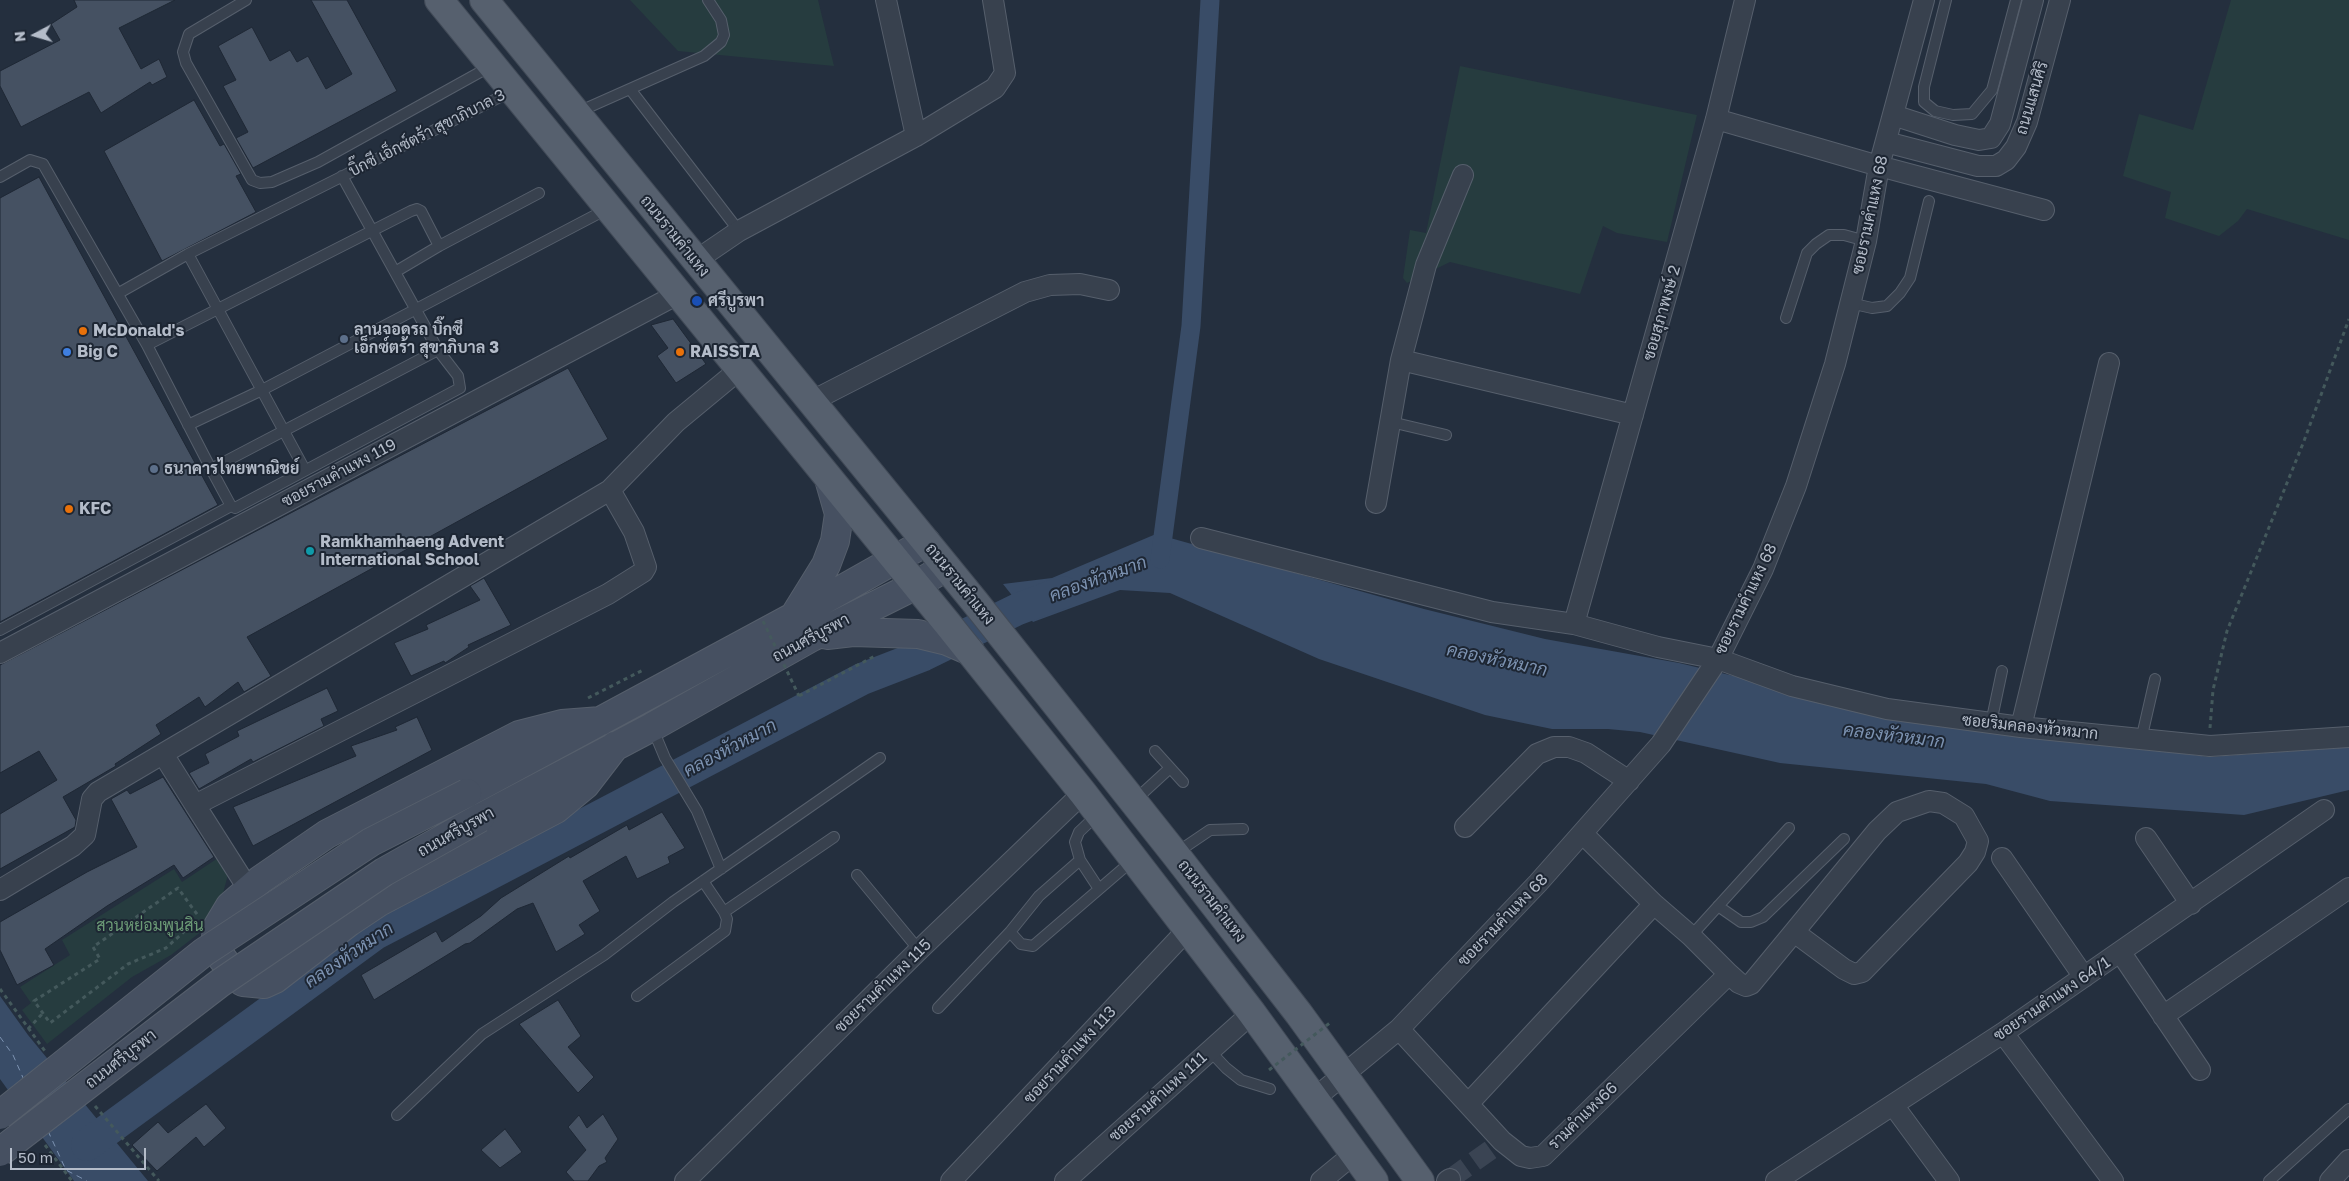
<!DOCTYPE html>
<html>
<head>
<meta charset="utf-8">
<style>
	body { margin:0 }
	#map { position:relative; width:2349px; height:1181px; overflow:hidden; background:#242f3e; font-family:"Golos Text",sans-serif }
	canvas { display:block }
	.north { position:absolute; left:10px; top:10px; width:50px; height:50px; -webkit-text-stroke:4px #1d2633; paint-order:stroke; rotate:264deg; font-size:14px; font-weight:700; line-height:20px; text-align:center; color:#b4bcc9 }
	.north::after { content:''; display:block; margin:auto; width:18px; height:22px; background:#b4bcc9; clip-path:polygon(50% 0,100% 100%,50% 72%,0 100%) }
	.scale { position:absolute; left:10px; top:1148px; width:136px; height:22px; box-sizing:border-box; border:2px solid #b4bcc9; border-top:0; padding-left:6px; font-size:15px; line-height:18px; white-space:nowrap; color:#b4bcc9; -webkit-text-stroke:4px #1d2633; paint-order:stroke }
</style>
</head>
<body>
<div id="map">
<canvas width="2349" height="1181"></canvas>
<div class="north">N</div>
<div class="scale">50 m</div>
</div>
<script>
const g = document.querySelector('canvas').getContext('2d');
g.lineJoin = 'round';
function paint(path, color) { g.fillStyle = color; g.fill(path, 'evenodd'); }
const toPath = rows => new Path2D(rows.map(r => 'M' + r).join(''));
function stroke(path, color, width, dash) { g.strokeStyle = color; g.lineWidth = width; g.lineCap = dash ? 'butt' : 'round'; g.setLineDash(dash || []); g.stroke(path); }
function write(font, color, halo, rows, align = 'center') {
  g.font = font + ' "Golos Text",Sarabun,sans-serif'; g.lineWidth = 4; g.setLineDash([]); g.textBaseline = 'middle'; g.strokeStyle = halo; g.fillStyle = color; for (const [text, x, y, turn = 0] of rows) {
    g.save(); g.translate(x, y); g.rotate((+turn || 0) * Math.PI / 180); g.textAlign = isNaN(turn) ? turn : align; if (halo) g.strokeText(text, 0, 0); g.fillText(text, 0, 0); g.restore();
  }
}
const green = toPath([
	[630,0,818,0,834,66,678,51],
	[2231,0,2349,0,2349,240,2247,209,2238,221,2219,236,2165,218,2171,192,2123,176,2139,114,2193,130],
	[1460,66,1697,115,1667,242,1617,233,1603,226,1580,294,1450,262,1407,283,1403,278,1410,230,1426,233],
	[221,856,229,871,223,893,202,931,171,955,132,977,47,1044,22,1010,31,1003,20,987,70,955,62,940,174,869,182,882]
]);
const water = toPath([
	[1156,534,1424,609,1545,639,1679,663,1776,686,2043,735,2209,757,2349,747,2349,790,2244,815,2050,801,1986,784,1780,763,1640,732,1608,729,1552,729,1485,715,1319,659,1170,593,1120,590,1033,622,1003,584,1052,578],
	[0,996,28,1035,148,1181,74,1181,0,1079]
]);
const canal = toPath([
	[1160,559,1191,326,1210,0]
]);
const river = toPath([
	[87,1145,375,934,862,679,924,655,1018,609,1063,592]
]);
const ferry = toPath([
	[0,1037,13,1055,24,1080],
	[48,1131,66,1170,87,1181]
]);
const building = toPath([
	[74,0,175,0,119,28,141,69,159,59,167,77,152,85,150,82,101,113,89,92,21,127,0,86,0,71,60,40,51,24,77,7,74,0],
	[311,0,347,0,397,91,253,168,236,138,248,132,223,86,236,80,218,46,252,27,270,61,290,50,297,62,308,56,326,89,352,74,311,0],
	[194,100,220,146,224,144,241,174,236,176,256,212,162,261,104,151,194,100],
	[39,177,218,505,0,622,0,198,39,177],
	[673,319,706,364,676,383,657,356,668,348,651,325,673,319],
	[568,368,608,439,247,637,271,676,244,692,238,682,205,707,199,697,156,725,161,734,115,764,116,766,63,797,76,820,75,827,0,869,0,814,57,780,39,751,0,773,0,665,568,368],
	[484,578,511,625,468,645,469,647,445,663,444,661,411,676,394,643,428,629,426,625,480,600,470,586,484,578],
	[327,688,338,711,321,719,324,726,253,762,251,759,199,789,189,773,209,763,205,754,239,736,237,731,327,688],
	[417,717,432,750,253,846,233,807,356,756,351,746,397,730,395,727,417,717],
	[163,777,214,857,183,878,174,865,107,906,45,949,54,965,17,985,0,950,0,922,87,872,137,847,111,799,127,790,130,794,163,777],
	[662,812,685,848,668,857,670,863,637,879,626,856,583,881,600,911,579,925,585,934,556,952,533,903,517,909,470,943,465,944,374,1000,361,975,436,931,442,942,481,916,501,898,569,856,570,858,627,825,629,830,662,812],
	[558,1000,581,1036,568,1047,594,1077,578,1093,519,1024,558,1000],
	[206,1104,226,1128,204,1147,196,1137,157,1171,132,1145,158,1122,168,1133,206,1104],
	[603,1114,618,1139,605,1158,607,1162,599,1166,588,1181,574,1181,566,1172,586,1150,568,1127,579,1115,587,1128,603,1114],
	[505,1129,522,1152,500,1168,481,1150,505,1129]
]);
const streetTunnel = toPath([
	[1450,1179,1500,1143]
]);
const path = toPath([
	[799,696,875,656],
	[588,698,645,669],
	[2210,728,2213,690,2227,631,2304,441,2349,319],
	[197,920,166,948,128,964,50,1023,34,1001,100,959,93,947,178,888,199,917],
	[0,989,45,1051],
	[28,1029,43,1013],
	[95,1106,159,1181],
	[45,1145,72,1181]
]);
const lane = toPath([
	[246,0,189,34,183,52,186,63,252,180,260,183,272,182,318,162,491,66],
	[1946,0,1924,87,1924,102,1935,111,1953,115,1972,114,1992,90,2016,0],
	[630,89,739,231],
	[578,112,704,56,721,42,724,35,721,20,708,0],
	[0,177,30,160,43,164,147,345,411,211,417,209,421,211,439,246,539,193],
	[188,254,305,470],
	[395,272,439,246],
	[119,293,188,254,512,91],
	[1850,303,1872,308,1887,306,1900,293,1910,278,1929,201],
	[1786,318,1807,253,1816,244,1829,235,1844,235,1866,241],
	[147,345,211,469,231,506,235,508,460,388,458,376,438,350,342,176],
	[1391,422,1446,435],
	[188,425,262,390,607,209],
	[211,469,438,350],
	[0,630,231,506],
	[1991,723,2002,671],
	[652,727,665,758,697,811,721,869],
	[2141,740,2155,679],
	[1155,751,1183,782],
	[1134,801,1170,768],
	[1098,814,1079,832,1075,842,1080,860,1099,889],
	[1176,853,1210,830,1243,829],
	[857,875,919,950],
	[1718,906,1741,922,1751,922,1763,917,1844,839],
	[724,912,834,837],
	[1010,932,1021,944,1033,946,1133,860],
	[1691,936,1789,828],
	[637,996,725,931,727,919,724,912,703,881],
	[938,1008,1010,932,1039,896,1080,860],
	[1210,1051,1226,1068,1241,1080,1270,1089],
	[397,1115,482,1034,604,955,673,902,880,758],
	[2269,1181,2349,1109]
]);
const street = toPath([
	[886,0,916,136],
	[1893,115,1955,135,1979,140,1991,138,2000,124,2033,0],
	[1716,119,1879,166,2044,210],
	[1886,142,1978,166,1996,166,2006,160,2016,147,2027,122,2060,0],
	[1463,175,1426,265,1401,360,1633,415],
	[695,261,739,231,916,136,995,88,1005,73,993,0],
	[810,402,1025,292,1050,285,1080,284,1109,290],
	[1376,503,1401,360],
	[1201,538,1492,612,1574,624,1658,647,1718,659,1792,686,1887,709,2021,727,2210,746,2349,737],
	[1574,624,1716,119,1745,0],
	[0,653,678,294],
	[2021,727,2109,363],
	[163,754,195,805,608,594,643,572,646,567,634,532,610,490],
	[195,805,249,890],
	[1465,827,1537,754,1554,747,1569,747,1586,753,1629,781],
	[1583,834,1654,904,1691,936,1729,974,1739,983,1746,986,1751,984,1794,932,1877,831,1897,812,1929,801,1943,803,1964,816,1978,841,1975,852,1968,863,1862,972,1854,974,1844,969,1794,932],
	[2146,838,2191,904],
	[2002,858,2084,977],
	[0,890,73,846,85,835,92,799,98,792,610,490,676,422,740,369],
	[1654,904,1468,1104,1502,1141,1521,1156,1530,1158,1543,1156,1729,974],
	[2121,953,2200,1070],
	[2163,1016,2349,888],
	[1399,1029,1468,1104],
	[2003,1033,2113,1181],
	[1315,1098,1399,1029,1538,883,1661,744,1718,659,1763,569,1796,486,1835,364,1866,241,1879,166,1924,0],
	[1893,1105,1949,1181],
	[685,1181,919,950,1083,793],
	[951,1181,1188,929],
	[1065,1181,1252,1013],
	[1321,1181,1355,1153],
	[1447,1181,1450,1179],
	[1776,1181,2003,1033,2324,810],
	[2330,1181,2349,1160]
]);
const secondary = toPath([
	[795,615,826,565,835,541,839,514,829,479],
	[827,635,853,632,918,634,947,641,970,651],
	[601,721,562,724,519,735,327,834,260,880,230,906,218,926,216,937,217,949,222,958,236,977,243,982,264,984,275,979,349,922,379,902,556,809,585,785,615,746],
	[467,793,795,616,926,542],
	[480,818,652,727,812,637,916,585,946,567]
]);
const primary = toPath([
	[439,0,947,623,1083,793,1252,1013,1374,1181],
	[484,0,975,602,1175,854,1299,1014,1420,1181]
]);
const pathBridge = toPath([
	[763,621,799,696],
	[1269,1070,1331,1022]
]);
const secondaryBridge = toPath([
	[0,1115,204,952,371,842,467,793],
	[0,1152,220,983,384,872,480,818]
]);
const markers = [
	[697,301,6,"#1a4fb4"],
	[83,331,5,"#e8710a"],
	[344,339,5,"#5c6f8a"],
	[67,352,5,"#3f7fe0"],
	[680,352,5,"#e8710a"],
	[154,469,5,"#5c6f8a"],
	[69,509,5,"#e8710a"],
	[310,551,5,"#0f9aa8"]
];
const streetNames = [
	["ถนนแสนศิริ",2032,98,-73],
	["บิ๊กซี เอ็กซ์ตร้า สุขาภิบาล 3",427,133,-27],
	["ซอยรามคำแหง 68",1870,215,-78],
	["ถนนรามคำแหง",675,236,51],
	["ซอยสุภาพงษ์ 2",1662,313,-74],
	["ซอยรามคำแหง 119",339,473,-28],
	["ถนนรามคำแหง",960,584,51],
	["ซอยรามคำแหง 68",1746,599,-64],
	["ถนนศรีบูรพา",811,638,-28],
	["ซอยริมคลองหัวหมาก",2030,727,6],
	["ถนนศรีบูรพา",456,832,-29],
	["ถนนรามคำแหง",1212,901,52],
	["ซอยรามคำแหง 68",1503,920,-46],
	["ซอยรามคำแหง 115",883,986,-44],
	["ซอยรามคำแหง 64/1",2052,999,-34],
	["ซอยรามคำแหง 113",1070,1055,-47],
	["ถนนศรีบูรพา",121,1059,-38],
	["ซอยรามคำแหง 111",1158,1097,-42],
	["รามคำแหง66",1583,1116,-44]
];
const poiNames = [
	["ศรีบูรพา",708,301],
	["ลานจอดรถ บิ๊กซี",354,330],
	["เอ็กซ์ตร้า สุขาภิบาล 3",354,348],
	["McDonald's",93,331],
	["Big C",77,352],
	["RAISSTA",690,352],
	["ธนาคารไทยพาณิชย์",164,469],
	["KFC",79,509],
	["Ramkhamhaeng Advent",320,542],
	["International School",320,560]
];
const parkNames = [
	["สวนหย่อมพูนสิน",150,926]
];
const waterNames = [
	["คลองหัวหมาก",1098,579,-20],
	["คลองหัวหมาก",1497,660,12],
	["คลองหัวหมาก",1894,736,7],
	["คลองหัวหมาก",730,748,-28],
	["คลองหัวหมาก",349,955,-34]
];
paint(green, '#263c3f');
paint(water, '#394c67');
stroke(canal, '#394c67', 19);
stroke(river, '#394c67', 32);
stroke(ferry, '#7c92b1', 1, [6, 5]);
paint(building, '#455162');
stroke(building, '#1f2835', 1);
stroke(streetTunnel, '#3a4453', 20, [20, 10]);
stroke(lane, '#565f6c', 12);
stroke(street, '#565f6c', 22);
stroke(secondary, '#565f6c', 30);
stroke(primary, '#414a57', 30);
stroke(path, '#44595c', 3, [4, 4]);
stroke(lane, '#38414e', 10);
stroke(street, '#38414e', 20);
stroke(secondary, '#465061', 28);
stroke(primary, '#56606e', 28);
stroke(secondaryBridge, '#565f6c', 30, []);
stroke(pathBridge, '#44595c', 3, [4, 4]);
stroke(secondaryBridge, '#465061', 28);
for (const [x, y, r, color] of markers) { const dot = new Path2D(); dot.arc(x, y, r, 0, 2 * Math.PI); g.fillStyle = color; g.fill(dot); stroke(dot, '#1d2633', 2); }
write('16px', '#b4bcc9', '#1d2633', streetNames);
write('bold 16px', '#b4bcc9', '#1d2633', poiNames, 'left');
write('16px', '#6b9a76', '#1d2633', parkNames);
write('italic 18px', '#7c92b1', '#1d2633', waterNames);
</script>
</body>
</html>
